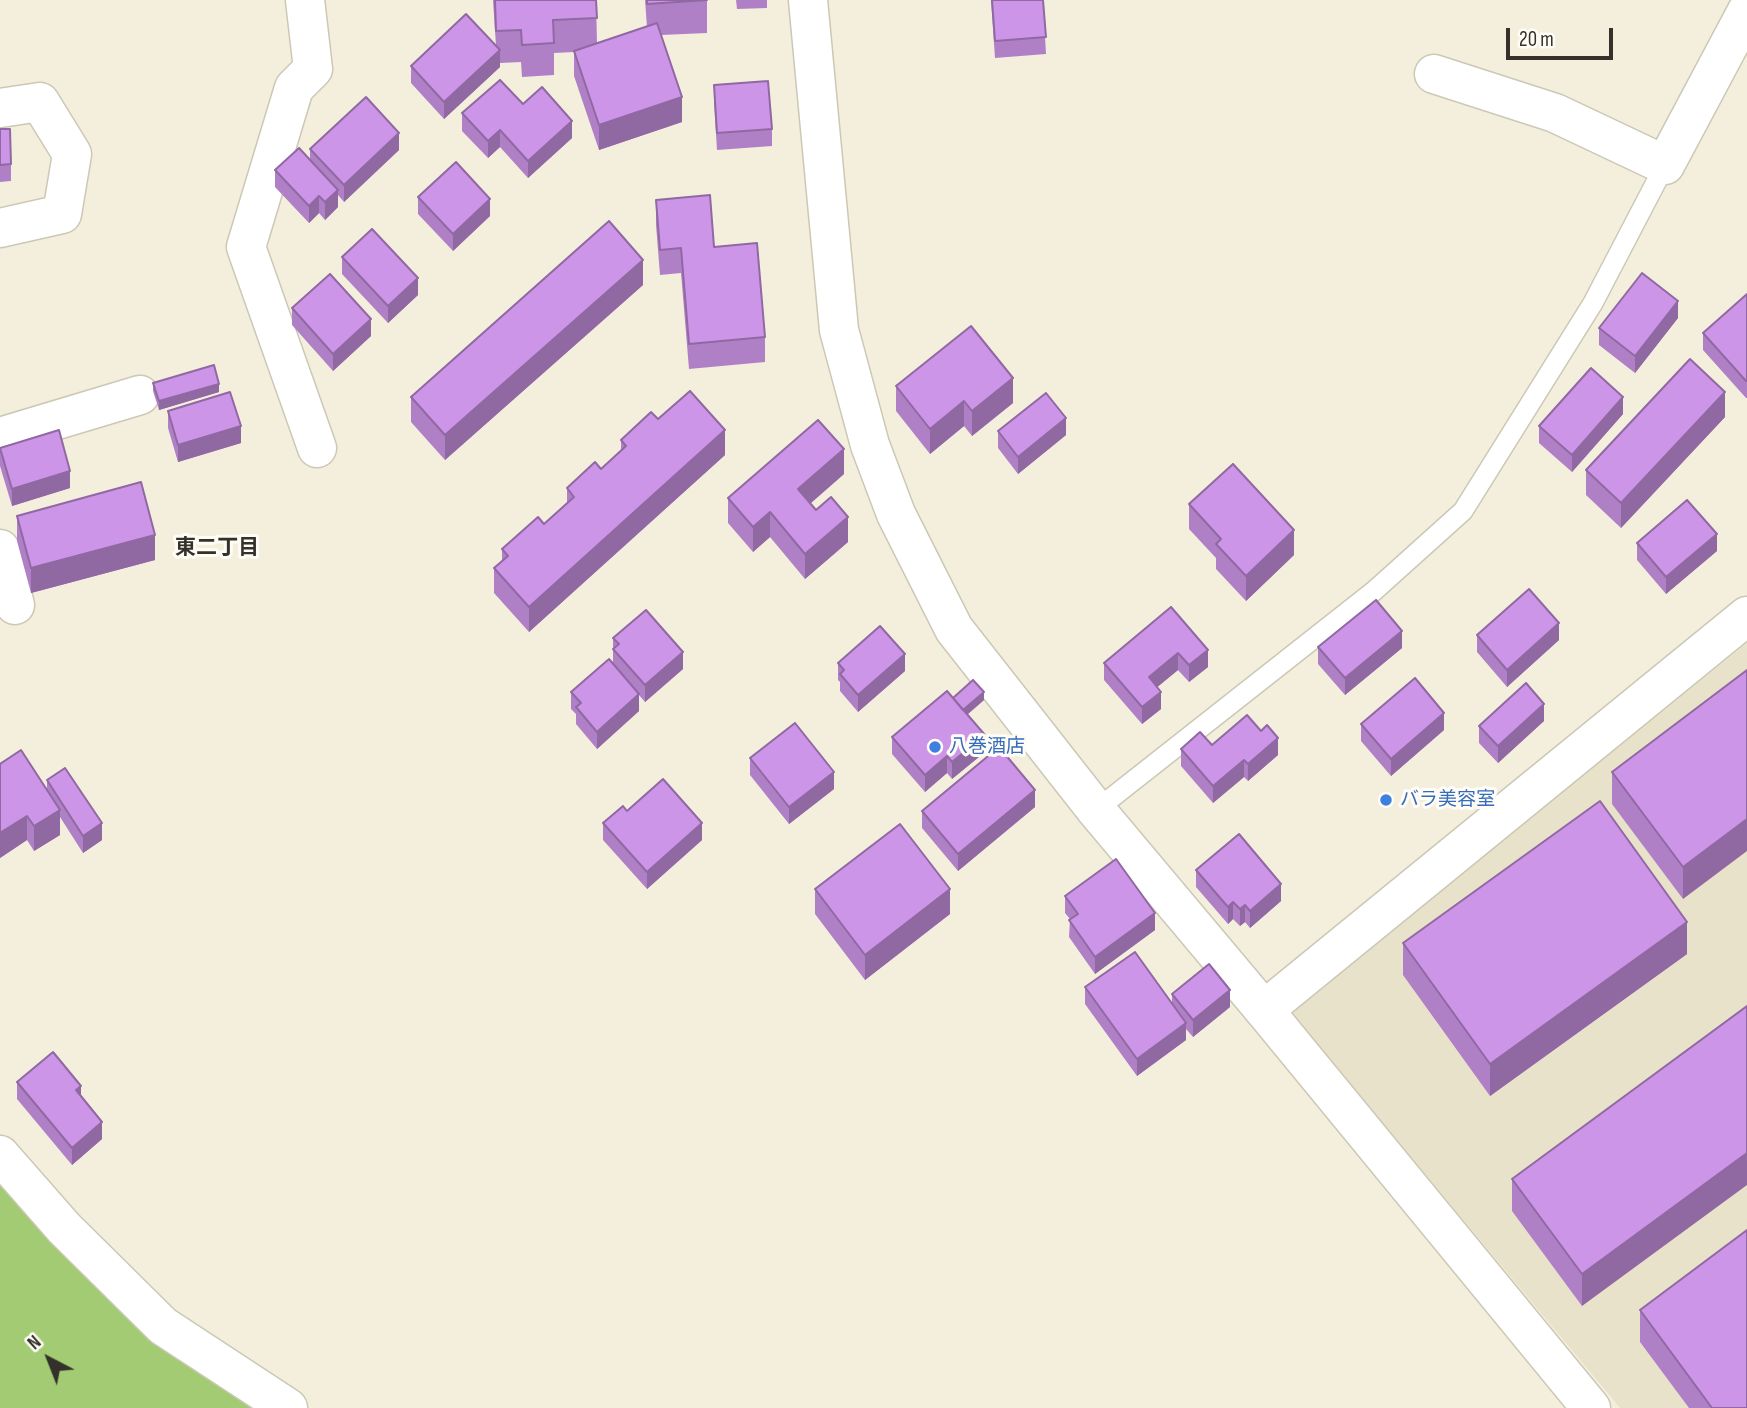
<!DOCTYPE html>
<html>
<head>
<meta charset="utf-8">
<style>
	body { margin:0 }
	#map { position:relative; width:1747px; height:1408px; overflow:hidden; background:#f4efdd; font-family:"Sofia Sans Condensed",sans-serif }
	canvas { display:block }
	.north { position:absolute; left:14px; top:1324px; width:70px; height:70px; -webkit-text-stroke:5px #fefcf5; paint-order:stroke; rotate:318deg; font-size:19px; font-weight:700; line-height:28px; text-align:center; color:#33312a }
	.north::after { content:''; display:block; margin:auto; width:24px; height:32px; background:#33312a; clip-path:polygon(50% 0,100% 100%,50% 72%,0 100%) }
	.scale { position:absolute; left:1506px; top:28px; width:107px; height:32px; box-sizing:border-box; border:4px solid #33312a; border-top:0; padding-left:9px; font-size:21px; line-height:24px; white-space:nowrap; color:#33312a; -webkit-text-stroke:5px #fefcf5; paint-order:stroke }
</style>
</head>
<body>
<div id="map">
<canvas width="1747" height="1408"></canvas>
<div class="north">N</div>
<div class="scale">20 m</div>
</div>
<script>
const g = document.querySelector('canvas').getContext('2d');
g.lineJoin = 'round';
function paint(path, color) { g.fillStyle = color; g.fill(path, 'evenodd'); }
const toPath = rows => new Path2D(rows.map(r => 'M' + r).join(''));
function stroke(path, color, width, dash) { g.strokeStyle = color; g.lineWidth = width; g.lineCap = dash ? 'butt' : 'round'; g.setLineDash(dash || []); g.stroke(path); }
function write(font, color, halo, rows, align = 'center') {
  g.font = font + ' "Sofia Sans Condensed","Noto Sans JP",sans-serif'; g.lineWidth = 6; g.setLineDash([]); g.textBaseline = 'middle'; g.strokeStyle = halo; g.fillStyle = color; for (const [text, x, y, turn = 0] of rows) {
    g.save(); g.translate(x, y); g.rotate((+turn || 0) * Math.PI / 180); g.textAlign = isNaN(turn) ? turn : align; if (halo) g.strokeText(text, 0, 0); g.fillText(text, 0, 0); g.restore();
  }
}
const built = toPath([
	[1747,643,1747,1408,1620,1408,1290,1012]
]);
const green = toPath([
	[0,1172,264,1408,0,1408]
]);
const service = toPath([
	[1096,810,1374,591,1463,511,1593,303,1665,165]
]);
const minor = toPath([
	[305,0,313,69,294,88,246,247,317,448],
	[1434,74,1555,113,1665,165,1747,11],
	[0,108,40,102,72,154,62,214,0,228],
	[0,437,140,395],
	[0,549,15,605],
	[0,1155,64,1228,163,1326,288,1408],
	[1591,1408,1264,1010,1747,616]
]);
const tertiary = toPath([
	[808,0,839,330,870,445,896,514,954,629,1096,810,1264,1010]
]);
const wall = toPath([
	[493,0,596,0,597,43,647,27,645,0,707,0,707,33,661,35,682,122,599,150,574,76,574,52,554,53,554,75,522,77,521,62,500,63,500,67,444,119,411,83,411,66,496,46],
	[736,0,767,0,767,8,737,9],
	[991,0,1043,0,1046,54,995,58],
	[714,85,772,129,772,146,717,150,714,102],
	[462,113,572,138,528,178,500,147,488,158,462,131],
	[0,129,11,164,11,181,0,182],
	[310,149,399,150,344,202,338,195,338,207,325,220,319,213,309,223,275,187,275,170,310,161],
	[418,197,490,216,453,251,418,214],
	[656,200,765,337,765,362,689,369,681,273,660,275,656,225],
	[342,257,418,295,388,323,342,274],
	[643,285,445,460,411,422,411,397],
	[1747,294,1747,398,1746,398,1703,350,1703,333],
	[292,308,371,336,333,371,292,325],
	[1678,318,1635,373,1599,345,1599,328],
	[153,383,219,392,159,410,153,391],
	[896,386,1013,403,972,436,964,426,930,454,896,411],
	[168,411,241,443,178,462,168,428],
	[1623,414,1572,472,1539,443,1539,426],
	[1725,417,1621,528,1586,495,1586,470],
	[658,419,725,455,529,632,494,593,494,568,502,561,502,549,544,524,567,503,567,488,601,469,621,452,621,440],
	[998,431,1066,435,1018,474,998,448],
	[0,448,70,488,12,506,0,466],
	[844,474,810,504,848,542,805,579,770,537,753,552,728,523,728,498],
	[1189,504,1294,555,1246,601,1216,569,1216,558,1189,529],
	[17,516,155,560,31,593,17,541],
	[1637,543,1717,551,1666,594,1637,560],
	[1171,607,1208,667,1189,682,1178,670,1157,687,1161,709,1142,724,1104,680,1104,663],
	[1477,635,1559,640,1507,687,1477,652],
	[613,638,683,669,645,702,639,695,639,711,597,749,576,724,576,714,571,709,571,692,613,664],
	[1318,647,1402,648,1345,695,1318,664],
	[838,663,905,671,858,712,840,691,840,682,838,680],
	[1747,670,1683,899,1612,804,1612,772],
	[984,700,967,715,985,752,952,779,947,773,925,792,892,754,892,737],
	[1544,721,1498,763,1479,743,1479,726],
	[1361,724,1444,730,1391,776,1361,741],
	[1212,745,1278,755,1248,781,1244,777,1213,803,1181,766,1181,749],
	[750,758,834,789,789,824,750,775],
	[0,764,47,789,47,780,102,840,83,853,60,817,60,835,34,851,27,840,0,858],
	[1035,807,958,871,922,828,922,811],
	[627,811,702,840,647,889,603,840,603,823],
	[1196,870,1281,901,1250,928,1245,922,1240,926,1233,919,1228,924,1196,887],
	[815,889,950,914,865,980,815,914],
	[1065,896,1155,930,1095,974,1069,937,1070,919,1065,913],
	[1403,943,1687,954,1490,1096,1403,975],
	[1085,987,1172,1003,1172,994,1230,1007,1193,1037,1186,1029,1186,1040,1137,1076,1085,1004],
	[1747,1006,1582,1306,1512,1211,1512,1179],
	[17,1082,81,1097,102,1139,72,1165,17,1099],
	[1640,1310,1747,1408,1689,1408,1640,1342]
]);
const shadedWall = toPath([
	[500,50,500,67,444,119,444,102],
	[682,97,682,122,599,150,599,125],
	[572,121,572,138,528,178,528,161],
	[500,130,500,147,488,158,488,141],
	[399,133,399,150,344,202,344,185],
	[338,190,338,207,325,220,325,202],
	[319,196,319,213,309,223,309,206],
	[490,199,490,216,453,251,453,234],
	[643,260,643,285,445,460,445,435],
	[418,278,418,295,388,323,388,306],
	[1678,301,1678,318,1635,373,1635,356],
	[371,319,371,336,333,371,333,354],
	[1013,378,1013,403,972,436,972,411],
	[219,384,219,392,159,410,159,401],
	[1725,392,1725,417,1621,528,1621,503],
	[1623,397,1623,414,1572,472,1572,455],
	[964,401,964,426,930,454,930,429],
	[1066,418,1066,435,1018,474,1018,457],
	[241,426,241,443,178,462,178,445],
	[725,430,725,455,529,632,529,607],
	[844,449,844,474,798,514,798,489],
	[70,471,70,488,12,506,12,489],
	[770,512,770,537,753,552,753,527],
	[848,517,848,542,805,579,805,554],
	[1294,530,1294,555,1246,601,1246,576],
	[1717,534,1717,551,1666,594,1666,577],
	[155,535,155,560,31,593,31,568],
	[1559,623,1559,640,1507,687,1507,670],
	[1402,631,1402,648,1345,695,1345,678],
	[1208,650,1208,667,1189,682,1189,665],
	[683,652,683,669,645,702,645,685],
	[1178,653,1178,670,1149,694,1149,677],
	[905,654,905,671,858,712,858,695],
	[984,692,984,700,963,718,963,710],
	[1161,692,1161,709,1142,724,1142,707],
	[639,694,639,711,597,749,597,732],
	[1544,704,1544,721,1498,763,1498,746],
	[1444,713,1444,730,1391,776,1391,759],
	[985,735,985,752,952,779,952,762],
	[1278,738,1278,755,1248,781,1248,764],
	[947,756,947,773,925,792,925,775],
	[1244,760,1244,777,1213,803,1213,786],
	[834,772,834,789,789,824,789,807],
	[1035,790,1035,807,958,871,958,854],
	[60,810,60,835,34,851,34,826],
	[27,816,27,840,0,858,0,833],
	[1747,819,1747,851,1683,899,1683,867],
	[102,823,102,840,83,853,83,836],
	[702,823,702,840,647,889,647,872],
	[1281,884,1281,901,1250,928,1250,911],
	[950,889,950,914,865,980,865,955],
	[1233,902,1233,919,1228,924,1228,907],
	[1245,905,1245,922,1240,926,1240,909],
	[1155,913,1155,930,1095,974,1095,957],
	[1687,922,1687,954,1490,1096,1490,1064],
	[1230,990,1230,1007,1193,1037,1193,1020],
	[1186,1023,1186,1040,1137,1076,1137,1059],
	[81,1086,81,1103,76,1090],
	[102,1122,102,1139,72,1165,72,1148],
	[1747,1153,1747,1185,1582,1306,1582,1274]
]);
const building = toPath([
	[495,0,596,0,597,18,553,20,554,43,522,45,521,30,496,31,495,0],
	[647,0,707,0,647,4,647,0],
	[992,0,1043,0,1046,37,995,41,992,0],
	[466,14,500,50,444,102,411,66,466,14],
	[657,23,682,97,599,125,574,51,657,23],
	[500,80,523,104,542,87,572,121,528,161,500,130,488,141,462,113,500,80],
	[768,81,772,129,717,133,714,85,768,81],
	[366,97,399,133,344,185,310,149,366,97],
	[0,129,10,129,11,164,0,165,0,129],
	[299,148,338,190,325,202,319,196,309,206,275,170,299,148],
	[456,162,490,199,453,234,418,197,456,162],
	[710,195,714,247,757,243,765,337,689,344,681,248,660,250,656,200,710,195],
	[609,221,643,260,445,435,411,397,609,221],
	[372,229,418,278,388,306,342,257,372,229],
	[1642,273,1678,301,1635,356,1599,328,1642,273],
	[330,274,371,319,333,354,292,308,330,274],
	[1747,294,1747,381,1746,381,1703,333,1747,294],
	[971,326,1013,378,972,411,964,401,930,429,896,386,971,326],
	[1690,359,1725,392,1621,503,1586,470,1690,359],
	[214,365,219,384,159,401,153,383,214,365],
	[1591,368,1623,397,1572,455,1539,426,1591,368],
	[690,391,725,430,529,607,494,568,508,556,502,549,538,517,544,524,574,497,567,488,595,462,601,469,626,446,621,440,651,412,658,419,690,391],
	[230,392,241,426,178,445,168,411,230,392],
	[1046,393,1066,418,1018,457,998,431,1046,393],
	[818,420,844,449,798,489,816,510,831,497,848,517,805,554,770,512,753,527,728,498,818,420],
	[59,430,70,471,12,489,0,448,59,430],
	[1233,464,1294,530,1246,576,1216,544,1221,539,1189,504,1233,464],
	[141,482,155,535,31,568,17,516,141,482],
	[1687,500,1717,534,1666,577,1637,543,1687,500],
	[1529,589,1559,623,1507,670,1477,635,1529,589],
	[1376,600,1402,631,1345,678,1318,647,1376,600],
	[1171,607,1208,650,1189,665,1178,653,1149,677,1161,692,1142,707,1104,663,1171,607],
	[646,610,683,652,645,685,613,649,619,644,613,638,646,610],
	[880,626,905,654,858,695,840,674,844,670,838,663,880,626],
	[609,659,639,694,597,732,576,707,581,703,571,692,609,659],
	[1747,670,1747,819,1683,867,1612,772,1747,670],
	[1415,678,1444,713,1391,759,1361,724,1415,678],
	[973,680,984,692,963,710,953,698,973,680],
	[1526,683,1544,704,1498,746,1479,726,1526,683],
	[947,691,985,735,952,762,947,756,925,775,892,737,947,691],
	[1247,715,1261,731,1267,725,1278,738,1248,764,1244,760,1213,786,1181,749,1200,732,1212,745,1247,715],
	[795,723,834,772,789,807,750,758,795,723],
	[999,747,1035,790,958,854,922,811,999,747],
	[21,750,60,810,34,826,27,816,0,833,0,764,21,750],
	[65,768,102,823,83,836,47,780,65,768],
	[663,779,702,823,647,872,603,823,623,806,627,811,663,779],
	[1600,801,1687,922,1490,1064,1403,943,1600,801],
	[900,824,950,889,865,955,815,889,900,824],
	[1239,834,1281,884,1250,911,1245,905,1240,909,1233,902,1228,907,1196,870,1239,834],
	[1116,859,1155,913,1095,957,1069,920,1078,914,1065,896,1116,859],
	[1135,952,1186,1023,1137,1059,1085,987,1135,952],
	[1209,964,1230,990,1193,1020,1172,994,1209,964],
	[1747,1006,1747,1153,1582,1274,1512,1179,1747,1006],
	[53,1052,81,1086,76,1090,102,1122,72,1148,17,1082,53,1052],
	[1747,1230,1747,1408,1712,1408,1640,1310,1747,1230]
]);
const markers = [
	[935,747,7,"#3f7fe0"],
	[1386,800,7,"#3f7fe0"]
];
const shopNames = [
	["八巻酒店",949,747],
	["バラ美容室",1400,800]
];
const neighbourhoodNames = [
	["東二丁目",217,549]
];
paint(built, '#e9e2ca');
paint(green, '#a2cb73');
stroke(service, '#ccc8b6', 22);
stroke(minor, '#ccc8b6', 41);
stroke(tertiary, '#ccc8b6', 41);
stroke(service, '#fff', 19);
stroke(minor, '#fff', 38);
stroke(tertiary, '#fff', 38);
paint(wall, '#b080c7');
paint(shadedWall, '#9068a2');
paint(building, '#cd95e7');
stroke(building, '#9068a2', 2);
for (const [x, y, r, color] of markers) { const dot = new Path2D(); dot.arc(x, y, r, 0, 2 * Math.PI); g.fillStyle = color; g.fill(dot); stroke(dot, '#fefcf5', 2.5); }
write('19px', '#366cbe', '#fefcf5', shopNames, 'left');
write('bold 21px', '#33312a', '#fefcf5', neighbourhoodNames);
</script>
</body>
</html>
